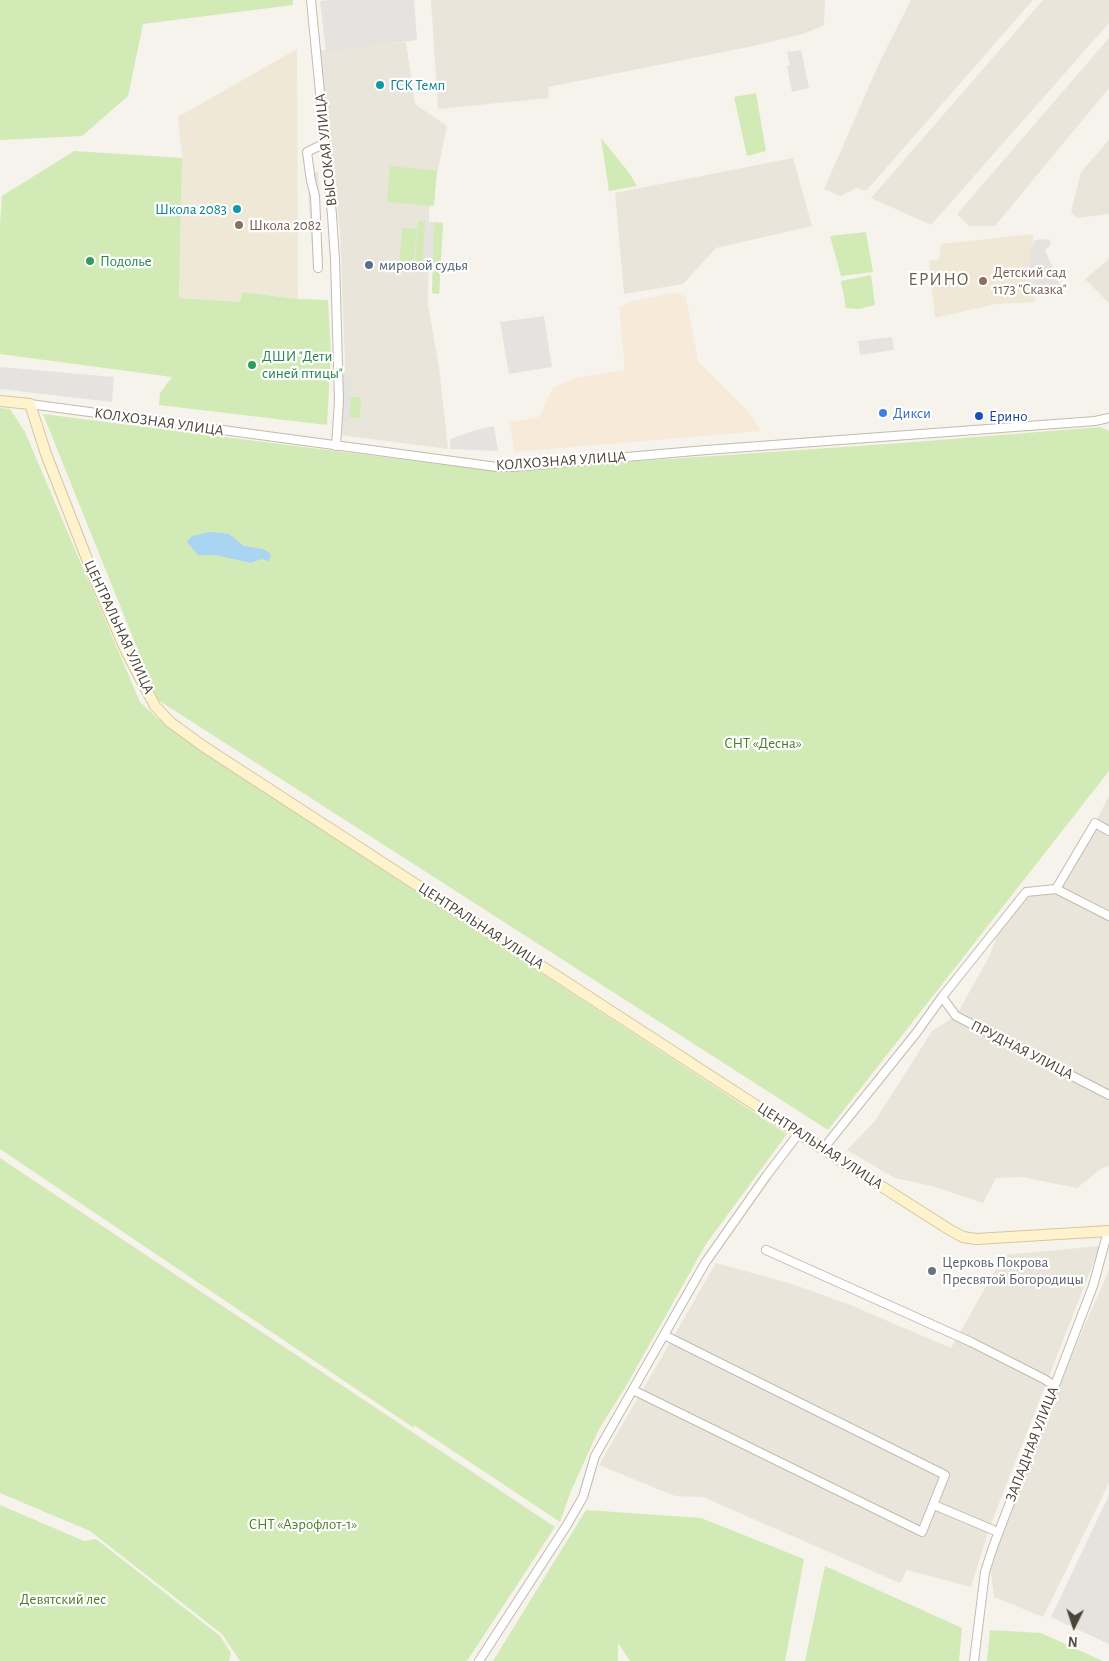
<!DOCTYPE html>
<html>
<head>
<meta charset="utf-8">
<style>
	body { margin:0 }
	#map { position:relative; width:1109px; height:1661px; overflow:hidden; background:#f6f3ec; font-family:"Alegreya Sans",sans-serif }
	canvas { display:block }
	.north { position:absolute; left:1049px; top:1601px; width:50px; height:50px; -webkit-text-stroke:4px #fff; paint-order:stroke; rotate:184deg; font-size:14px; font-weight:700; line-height:20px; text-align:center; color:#4b4439 }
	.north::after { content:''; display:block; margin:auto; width:18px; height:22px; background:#4b4439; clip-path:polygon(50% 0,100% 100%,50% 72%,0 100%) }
</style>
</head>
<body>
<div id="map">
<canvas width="1109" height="1661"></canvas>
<div class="north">N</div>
</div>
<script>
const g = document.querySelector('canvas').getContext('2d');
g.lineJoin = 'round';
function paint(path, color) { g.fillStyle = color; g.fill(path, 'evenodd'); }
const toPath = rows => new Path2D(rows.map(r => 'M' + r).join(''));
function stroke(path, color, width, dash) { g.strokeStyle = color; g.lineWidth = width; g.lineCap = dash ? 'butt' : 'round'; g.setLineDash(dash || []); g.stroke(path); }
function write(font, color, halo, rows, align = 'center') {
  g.font = font + ' "Alegreya Sans",sans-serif'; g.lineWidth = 4.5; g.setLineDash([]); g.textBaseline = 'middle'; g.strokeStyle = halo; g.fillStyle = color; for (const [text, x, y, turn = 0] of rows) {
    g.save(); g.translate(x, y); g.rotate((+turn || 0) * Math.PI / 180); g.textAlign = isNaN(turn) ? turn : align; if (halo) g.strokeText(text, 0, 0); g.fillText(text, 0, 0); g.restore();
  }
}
const residential = toPath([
	[431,0,825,0,824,25,803,34,753,46,548,87,549,98,438,109],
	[911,0,1033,0,866,191,857,188,840,196,824,189,881,59],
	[1043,0,1109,0,1109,23,931,225,871,198],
	[1109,38,1109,88,995,226,969,226,957,214],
	[406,42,415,104,447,126,429,212,428,305,439,367,448,449,340,435,345,361,340,230,316,51],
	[1109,140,1109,214,1077,218,1071,212,1081,172],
	[793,158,812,226,716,248,683,284,624,294,615,193],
	[1109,259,1109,303,1085,279],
	[1109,796,1109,1166,1102,1168,1077,1188,1022,1177,996,1178,983,1203,932,1186,895,1178,847,1150,875,1121,932,1031,956,1016,990,955,1001,925,1023,898,1056,889,1095,823],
	[1100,1246,989,1529,971,1587,907,1570,900,1583,703,1497,675,1496,599,1465,716,1263,792,1284,848,1304,951,1348,1004,1255],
	[1109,1270,1109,1483,1043,1617,994,1597,990,1567,1019,1488,1067,1366]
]);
const commercial = toPath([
	[676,292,686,297,698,361,749,412,761,431,515,452,509,422,539,417,553,388,575,378,625,370,619,308,629,302]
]);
const industrial = toPath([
	[418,221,443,223,439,294,432,293,433,270,415,268],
	[1109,1495,1109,1644,1051,1617]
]);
const education = toPath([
	[297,49,298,299,242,292,240,302,179,298,182,158,178,117],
	[1033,234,1035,302,996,304,935,318,929,261,939,259,941,244]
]);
const green = toPath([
	[0,0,293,0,293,5,143,24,128,96,82,136,0,140],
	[756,93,766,151,747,156,734,97],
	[601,138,630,174,637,186,609,191],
	[74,151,182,158,179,298,240,302,242,292,298,299,328,300,331,353,327,425,159,405,160,393,172,377,0,354,0,225,2,196],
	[390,166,437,171,434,206,387,202],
	[418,221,425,221,422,269,415,268],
	[434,222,443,223,439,294,432,293],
	[402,228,417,229,413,269,399,270],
	[866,232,873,272,841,276,830,236],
	[871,275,875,305,859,309,846,308,841,281],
	[349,397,361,397,360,418,348,418],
	[0,408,10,409,25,432,140,702,157,718,206,754,787,1134,706,1244,625,1388,599,1429,571,1491,560,1522,414,1425,414,1428,0,1149],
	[43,414,494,471,902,443,1100,427,1109,431,1109,771,828,1130,158,700],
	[0,1158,555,1527,467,1661,240,1661,222,1634,90,1531,0,1493],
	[0,1505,84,1541,96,1539,220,1636,231,1653,229,1661,0,1661],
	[586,1510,701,1518,804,1559,785,1661,630,1661,618,1643,618,1661,493,1661],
	[825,1566,962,1628,959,1661,805,1661],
	[990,1630,1041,1633,1103,1661,987,1661]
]);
const parking = toPath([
	[328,0,414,0,417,40,326,52,320,1],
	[801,50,809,88,792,92,787,66,790,65,787,52],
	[318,172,323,261,313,265,307,173],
	[1049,239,1051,245,1045,250,1064,294,1046,296,1038,291,1030,275,1030,248,1034,244,1035,240],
	[544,316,552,367,509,374,500,322],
	[892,337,894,350,860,355,858,341],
	[0,367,114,377,112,402,0,389],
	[343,375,351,376,350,421,342,421],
	[494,426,498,451,450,449,450,439,476,430]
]);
const water = toPath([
	[210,532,229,534,244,546,263,549,271,554,269,561,261,559,251,563,216,555,198,555,187,542,192,536]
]);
const street = toPath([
	[311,0,332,215,335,259,339,401,336,446],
	[318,268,315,196,311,181,307,152,325,143],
	[30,404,497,467,513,467,706,450,1095,421,1109,418],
	[1056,889,1109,916],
	[942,997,956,1016,1109,1095],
	[823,1149,917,1032,942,997,1026,892,1056,889,1095,823,1109,831],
	[766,1250,971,1342,1044,1379,1055,1386],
	[633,1390,922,1532,945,1475,664,1335],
	[934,1505,998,1532],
	[479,1661,567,1525,583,1497,595,1456,705,1263,767,1175,799,1133],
	[974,1661,985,1572,993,1547,1093,1286,1108,1231]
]);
const secondary = toPath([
	[0,401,30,404,46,454,96,582,127,653,155,706,170,722,203,746,823,1149,950,1230,963,1237,976,1239,1109,1231]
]);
const markers = [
	[380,85,5,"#0f9aa8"],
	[237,209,5,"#0f9aa8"],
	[239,225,5,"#8d6e63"],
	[90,261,5,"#2e9e5b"],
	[369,265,5,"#5c6f8a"],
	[983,281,5,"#8d6e63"],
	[252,365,5,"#2e9e5b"],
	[883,413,5,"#3f7fe0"],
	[979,416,5,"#1a4fb4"],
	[932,1271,5,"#6b7280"]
];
const cultureNames = [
	["ГСК Темп",390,85],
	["Школа 2083",227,209,"right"]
];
const streetNames = [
	["ВЫСОКАЯ УЛИЦА",326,150,-96],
	["КОЛХОЗНАЯ УЛИЦА",159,422,8],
	["КОЛХОЗНАЯ УЛИЦА",561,461,-4],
	["ЦЕНТРАЛЬНАЯ УЛИЦА",119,627,65],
	["ЦЕНТРАЛЬНАЯ УЛИЦА",481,926,33],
	["ПРУДНАЯ УЛИЦА",1022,1050,27],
	["ЦЕНТРАЛЬНАЯ УЛИЦА",820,1146,33],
	["ЗАПАДНАЯ УЛИЦА",1032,1444,-69]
];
const educationNames = [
	["Школа 2082",249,225],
	["Детский сад",993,272],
	["1173 \"Сказка\"",993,289]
];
const leisureNames = [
	["Подолье",100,261],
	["ДШИ \"Дети",262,356],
	["синей птицы\"",262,373]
];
const serviceNames = [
	["мировой судья",379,265]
];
const shopNames = [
	["Дикси",893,413]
];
const transitNames = [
	["Ерино",989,416]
];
const parkNames = [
	["СНТ «Десна»",763,743],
	["СНТ «Аэрофлот-1»",303,1524],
	["Девятский лес",63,1599]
];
const worshipNames = [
	["Церковь Покрова",942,1262],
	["Пресвятой Богородицы",942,1279]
];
const quarterNames = [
	["ЕРИНО",939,280]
];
paint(residential, '#eae5da');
paint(commercial, '#f7ead8');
paint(industrial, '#e6e2dd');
paint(education, '#efe8d6');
paint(green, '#d2eab5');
paint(parking, '#e5e3e0');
paint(water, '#a9d4f2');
stroke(street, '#c2bbae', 10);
stroke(secondary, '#d6c79b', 12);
stroke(street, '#fff', 8);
stroke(secondary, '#fff3cd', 10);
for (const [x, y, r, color] of markers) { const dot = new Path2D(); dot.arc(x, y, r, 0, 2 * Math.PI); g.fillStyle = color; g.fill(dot); stroke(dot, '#fff', 2); }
write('15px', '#0d838f', '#fff', cultureNames, 'left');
write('15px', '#4b4439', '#fff', streetNames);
write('15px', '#785e54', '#fff', educationNames, 'left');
write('15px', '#27864d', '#fff', leisureNames, 'left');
write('15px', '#4e5e75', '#fff', serviceNames, 'left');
write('15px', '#366cbe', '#fff', shopNames, 'left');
write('15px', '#164399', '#fff', transitNames, 'left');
write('15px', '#4a7f2a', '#fff', parkNames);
write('15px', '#5b616d', '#fff', worshipNames, 'left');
g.letterSpacing = '1px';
write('18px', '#6e6250', '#fff', quarterNames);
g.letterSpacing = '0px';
</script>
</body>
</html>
